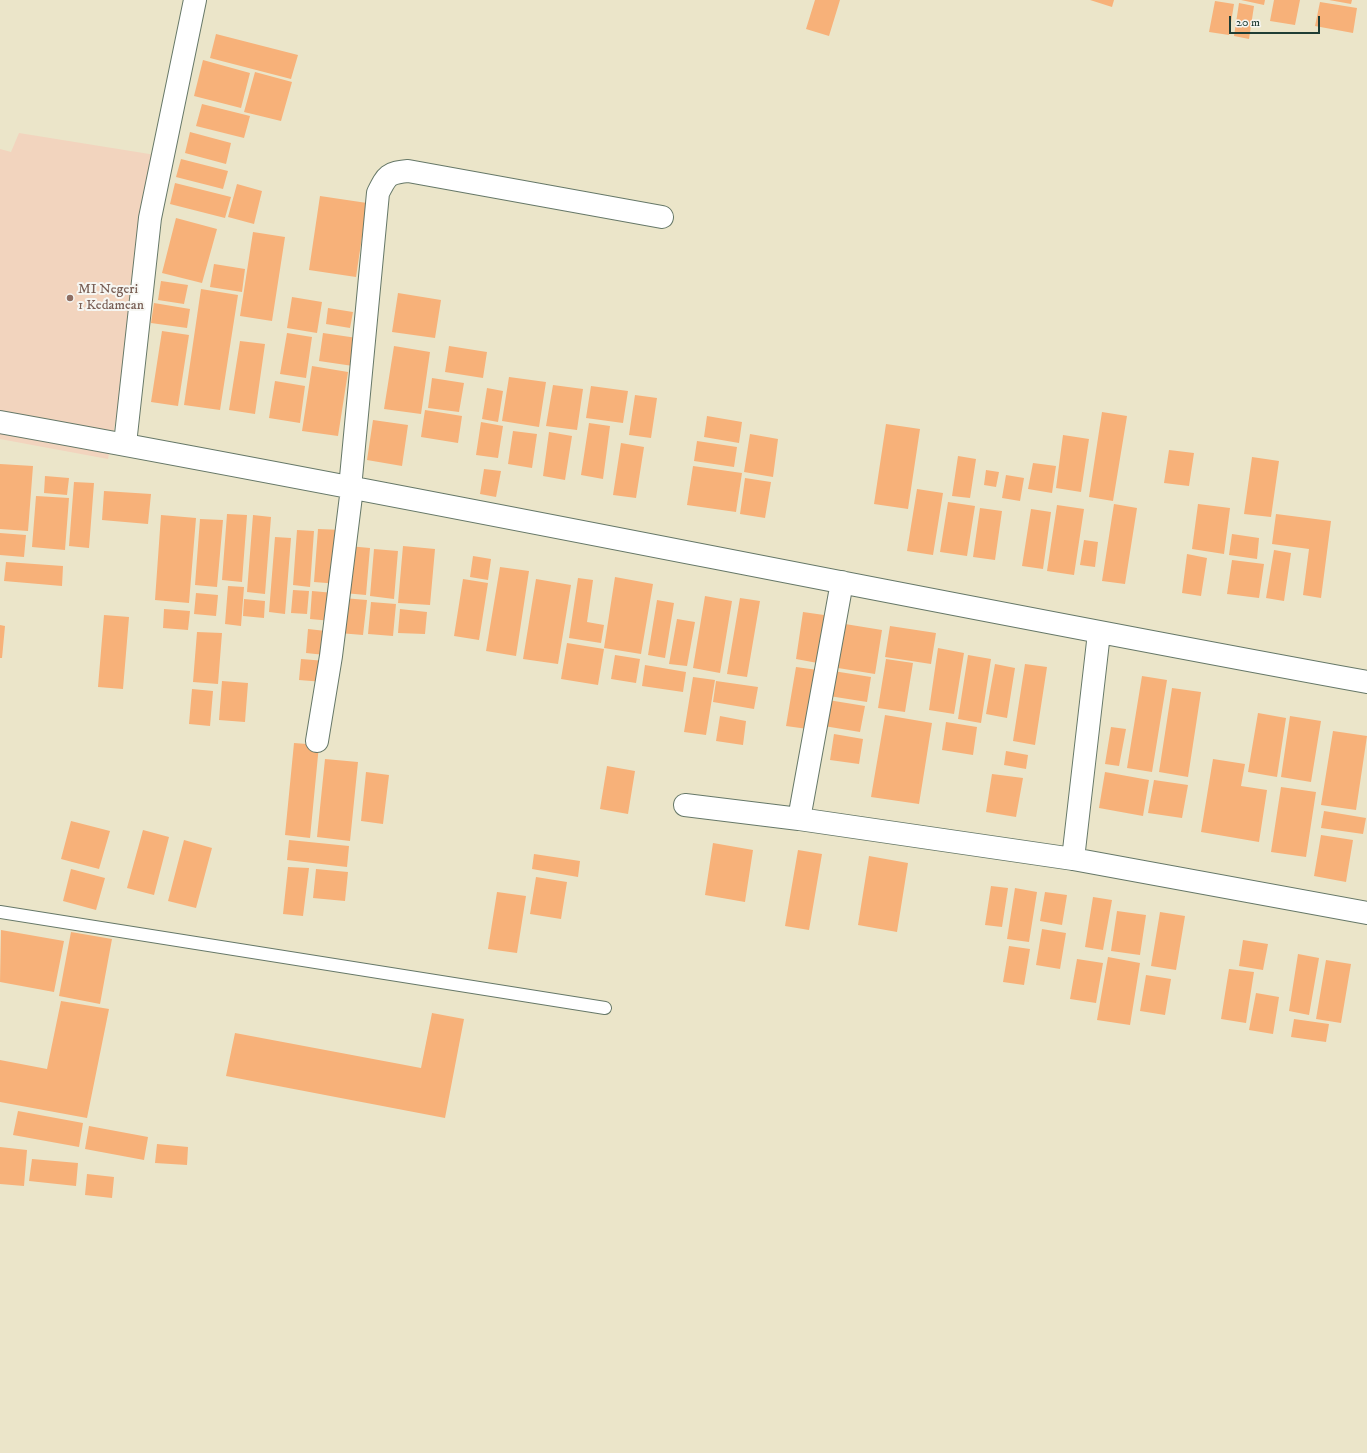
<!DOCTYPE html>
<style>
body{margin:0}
#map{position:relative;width:1367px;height:1453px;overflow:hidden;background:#ebe5c9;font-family:"IM FELL DW Pica",serif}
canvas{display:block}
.scale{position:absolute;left:1229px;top:16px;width:91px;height:18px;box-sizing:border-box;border:2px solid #1f3d34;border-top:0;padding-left:5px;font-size:12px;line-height:14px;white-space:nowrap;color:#1f3d34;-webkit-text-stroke:3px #f6f6f2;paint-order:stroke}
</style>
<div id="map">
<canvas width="1367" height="1453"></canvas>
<div class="scale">20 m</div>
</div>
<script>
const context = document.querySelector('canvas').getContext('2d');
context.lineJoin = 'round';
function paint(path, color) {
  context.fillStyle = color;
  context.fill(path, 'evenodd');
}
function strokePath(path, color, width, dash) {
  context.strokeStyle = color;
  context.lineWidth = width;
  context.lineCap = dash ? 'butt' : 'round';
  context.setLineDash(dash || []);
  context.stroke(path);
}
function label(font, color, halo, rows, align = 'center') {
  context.font = font + ' "IM FELL DW Pica",serif';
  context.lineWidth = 4;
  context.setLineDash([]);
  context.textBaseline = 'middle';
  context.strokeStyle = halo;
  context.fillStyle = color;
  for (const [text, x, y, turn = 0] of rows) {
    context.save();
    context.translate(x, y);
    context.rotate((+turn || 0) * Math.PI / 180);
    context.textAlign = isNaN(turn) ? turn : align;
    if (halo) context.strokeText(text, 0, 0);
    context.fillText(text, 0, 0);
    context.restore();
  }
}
paint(new Path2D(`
 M19,133l149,24 -60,302 -108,-20v-290l11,3z`), '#f2d4be');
paint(new Path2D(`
 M815,0h25l-11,36 -23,-7z
 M1090,0h24l-2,7z
 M1241,0h24l-1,5z
 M1274,0h26l-5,25 -25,-4z
 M1329,0h23l-1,4z
 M1215,1l19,3 -5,31 -20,-3z
 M1320,2l37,6 -4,25 -38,-7z
 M1239,3l15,3 -5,33 -15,-3z
 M216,34l82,21 -7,24 -81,-21z
 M203,60l47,13 -9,35 -47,-12z
 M255,72l37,10 -11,39 -37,-9z
 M202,104l48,12 -6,22 -48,-12z
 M190,132l41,11 -5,21 -41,-11z
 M181,159l47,12 -5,18 -47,-12z
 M175,183l56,14 -6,21 -55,-14z
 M237,184l25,7 -8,33 -26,-7z
 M320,196l47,7 -11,74 -47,-7z
 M176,218l41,11 -15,54 -40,-10z
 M253,232l32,5 -13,84 -32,-5z
 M214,264l31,5 -3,23 -32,-5z
 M161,281l27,4 -4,19 -26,-4z
 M201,289l37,6 -18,115 -36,-5z
 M398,293l43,7 -6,38 -43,-6z
 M292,297l30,5 -5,31 -30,-5z
 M154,303l36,6 -3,19 -36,-5z
 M328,308l25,4 -3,16 -24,-4z
 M162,331l27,4 -11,71 -27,-4z
 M287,333l25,4 -6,41 -26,-4z
 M323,333l34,5 -4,28 -34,-5z
 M240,341l25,3 -10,70 -26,-4z
 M394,346l36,6 -9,62 -37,-5z
 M449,346l38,6 -4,26 -38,-6z
 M312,366l36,6 -10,64 -36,-5z
 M509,377l37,5 -7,45 -37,-6z
 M432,378l32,5 -5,29 -31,-4z
 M275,381l30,5 -5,37 -31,-5z
 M553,385l30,4 -6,41 -31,-4z
 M591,386l37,5 -5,32 -37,-5z
 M487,388l16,3 -5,31 -16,-3z
 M635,395l22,3 -6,40 -22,-3z
 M425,410l37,6 -4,27 -37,-6z
 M1102,412l25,4 -14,85 -24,-4z
 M707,416l35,6 -3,21 -35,-6z
 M373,420l35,5 -6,41 -35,-6z
 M481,422l22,4 -5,32 -22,-3z
 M589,423l21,3 -7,53 -22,-4z
 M886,424l34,5 -12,80 -34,-5z
 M513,431l24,3 -5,34 -24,-4z
 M549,432l23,4 -7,44 -22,-4z
 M750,434l28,5 -5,38 -29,-5z
 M1063,435l26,4 -8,53 -25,-4z
 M697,441l40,6 -3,20 -40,-6z
 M621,443l23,4 -8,51 -23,-3z
 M1169,450l25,3 -5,33 -25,-3z
 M958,456l18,3 -6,39 -18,-2z
 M1252,457l27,4 -8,56 -27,-3z
 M1033,463l23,3 -4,27 -24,-4z
 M0,464l33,2 -5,65 -28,-2z
 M693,466l49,7 -6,39 -49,-7z
 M484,469l17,2 -5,26 -16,-3z
 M986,470l13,2 -3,15 -12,-2z
 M1006,475l18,3 -4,23 -18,-3z
 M45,476l24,2 -2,17 -23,-2z
 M745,478l26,4 -6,36 -25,-4z
 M74,482l20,1 -5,65 -20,-2z
 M917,489l26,4 -10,62 -26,-4z
 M104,491l47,3 -3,30 -46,-4z
 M36,496l33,2 -4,52 -33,-3z
 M948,502l27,4 -8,50 -27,-4z
 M1114,504l23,4 -12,76 -23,-3z
 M1198,504l32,4 -6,46 -32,-5z
 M1057,505l27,4 -10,66 -27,-4z
 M980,508l22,3 -7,49 -22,-3z
 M1031,509l20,3 -8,57 -21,-3z
 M227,514l20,1 -5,67 -20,-2z
 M1276,514l55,7 -10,77 -18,-3 6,-46 -37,-5z
 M161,515l35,3 -7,85 -34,-3z
 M253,515l18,2 -6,77 -18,-2z
 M200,519l23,1 -6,67 -22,-2z
 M318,529l25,1 -4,54 -25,-2z
 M297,530l17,1 -4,56 -17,-2z
 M0,533l26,2 -2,22 -24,-2z
 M1232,534l27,4 -2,21 -28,-4z
 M275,537l16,1 -6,76 -16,-2z
 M1084,540l14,2 -3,25 -15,-2z
 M348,546l22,2 -4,47 -22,-2z
 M403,546l32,3 -5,56 -32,-2z
 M374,549l24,2 -4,48 -24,-3z
 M1274,550l17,3 -7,48 -18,-3z
 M1187,554l20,4 -6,38 -19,-3z
 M473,556l18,3 -3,21 -18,-3z
 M1232,560l32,4 -5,34 -32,-4z
 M6,562l57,4 -1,20 -58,-5z
 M500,567l29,4 -13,85 -30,-5z
 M615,577l38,7 -12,70 -37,-6z
 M578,578l15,2 -6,42 17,3 -3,18 -32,-5z
 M463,579l25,4 -9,57 -25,-4z
 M536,579l35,6 -13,79 -35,-5z
 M228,586l16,1 -3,39 -16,-2z
 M293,590l16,1 -2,23 -16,-1z
 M312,591l22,2 -2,28 -22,-2z
 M196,593l22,2 -2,21 -22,-2z
 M705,596l27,5 -12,72 -27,-5z
 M343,598l24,2 -4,35 -24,-2z
 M740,598l20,3 -13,76 -20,-3z
 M244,599l21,2 -1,17 -21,-2z
 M657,600l17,3 -9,55 -17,-3z
 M371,602l25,2 -3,32 -25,-2z
 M164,609l26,2 -2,19 -25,-2z
 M400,609l27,3 -2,22 -27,-1z
 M803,612l28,4 -8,48 -27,-5z
 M104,615l25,2 -6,72 -25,-2z
 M677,619l18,3 -8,44 -18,-2z
 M845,624l37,6 -7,44 -37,-6z
 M0,625l5,1 -3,32h-2z
 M890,626l46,7 -5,31 -46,-7z
 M308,629l18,2 -1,24 -19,-2z
 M197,632l25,1 -4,51 -25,-2z
 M567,643l37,6 -6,36 -37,-6z
 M938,648l26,5 -10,61 -25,-4z
 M615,655l25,4 -4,24 -25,-4z
 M968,655l23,4 -10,64 -23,-4z
 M301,659l25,2 -2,21 -25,-2z
 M886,659l27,4 -8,49 -27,-4z
 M995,664l20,4 -8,50 -21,-4z
 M1025,664l22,3 -12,78 -22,-4z
 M645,665l41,7 -3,20 -41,-6z
 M796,667l29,4 -10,59 -29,-4z
 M827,670l44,7 -4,25 -44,-7z
 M1142,676l25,4 -15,92 -25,-4z
 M693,677l22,3 -9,55 -22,-3z
 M222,681l26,2 -3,39 -26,-2z
 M716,681l42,6 -4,22 -41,-7z
 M1172,688l29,4 -13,85 -29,-5z
 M192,689l21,2 -3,35 -21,-2z
 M822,699l43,7 -5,26 -42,-7z
 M1258,713l28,5 -9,59 -29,-5z
 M885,715l47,8 -13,81 -48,-7z
 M720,716l26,5 -3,24 -27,-4z
 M1290,716l31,5 -10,61 -30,-5z
 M946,722l31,5 -4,28 -31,-5z
 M1111,727l15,2 -7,37 -14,-2z
 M1333,731l34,5 -11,74 -35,-5z
 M834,734l29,5 -4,25 -29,-4z
 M294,743l25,2 -9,93 -25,-3z
 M1006,751l22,4 -2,14 -22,-4z
 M325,759l33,3 -8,79 -33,-4z
 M1213,759l32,5 -4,22 26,4 -8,52 -58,-10z
 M607,766l28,5 -7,43 -28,-5z
 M366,772l23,3 -6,49 -22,-3z
 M1105,772l44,8 -6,36 -44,-8z
 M992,774l31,4 -7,39 -30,-5z
 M1154,780l34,5 -6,33 -34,-5z
 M1281,787l35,5 -10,65 -35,-5z
 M1324,811l42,7 -3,16 -42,-6z
 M71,821l39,10 -11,38 -38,-10z
 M143,830l26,7 -15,58 -27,-7z
 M1321,835l32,5 -7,42 -32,-6z
 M184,840l28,8 -16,60 -28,-7z
 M289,840l60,6 -2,21 -60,-7z
 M713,843l40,7 -8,52 -40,-7z
 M798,850l24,4 -13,76 -24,-4z
 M534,854l46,7 -2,16 -46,-8z
 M869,856l39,7 -11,69 -39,-7z
 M288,867l21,1 -6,48 -20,-2z
 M71,869l34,9 -9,32 -33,-9z
 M316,869l32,3 -3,29 -32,-3z
 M536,877l31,5 -6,37 -31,-5z
 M991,886l17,2 -6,39 -17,-2z
 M1015,888l22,4 -8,50 -22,-3z
 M497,892l29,4 -9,57 -29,-4z
 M1045,892l22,3 -5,30 -22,-4z
 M1093,897l19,3 -9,50 -18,-3z
 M1117,911l29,4 -6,40 -29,-4z
 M1160,912l25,4 -9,54 -25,-4z
 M1042,929l24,4 -6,36 -24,-4z
 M1,930l63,11 -10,51 -54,-10z
 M71,932l41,7 -12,65 -41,-8z
 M1243,940l25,4 -5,26 -24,-4z
 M1009,946l21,3 -6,36 -21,-3z
 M1298,954l21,4 -10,57 -20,-4z
 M1108,957l32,6 -10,62 -33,-5z
 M1077,959l26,4 -7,40 -26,-4z
 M1326,960l25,4 -10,59 -25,-4z
 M1229,969l25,3 -8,51 -25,-4z
 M1146,975l25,4 -6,36 -25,-4z
 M1256,993l23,4 -6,37 -24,-4z
 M61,1001l48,8 -22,109 -87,-16v-42l47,9z
 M432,1013l32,6 -19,99 -219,-42 9,-43 186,35z
 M1294,1019l35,5 -3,18 -35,-5z
 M18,1111l65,12 -4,24 -66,-12z
 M89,1126l59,11 -4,23 -59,-11z
 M157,1144l31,3 -1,18 -32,-2z
 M0,1147l27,3 -3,36 -24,-2z
 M32,1159l46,4 -2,23 -47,-5z
 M87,1174l27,3 -2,21 -27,-3z`), '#f7b179');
const lane = new Path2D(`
 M0,912l605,96`);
const street = new Path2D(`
 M0,422c457,82 911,177 1367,260
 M125,444l25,-226 45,-218
 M350,488l28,-295c9,-18 10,-20 30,-22l254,46
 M317,741l14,-85 21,-168
 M685,805l114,14 274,40 294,54
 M799,819l43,-237
 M1073,859l26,-226`);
strokePath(lane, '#667868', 14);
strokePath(street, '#667868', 24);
strokePath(lane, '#fff', 12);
strokePath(street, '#fff', 22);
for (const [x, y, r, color] of [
 [70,298,4,"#8d6e63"]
]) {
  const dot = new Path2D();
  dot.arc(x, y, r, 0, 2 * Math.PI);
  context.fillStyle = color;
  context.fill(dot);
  strokePath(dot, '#f6f6f2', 1.5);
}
label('14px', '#785e54', '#f6f6f2', [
 ["MI Negeri",78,290],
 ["1 Kedamean",78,306]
], 'left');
</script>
